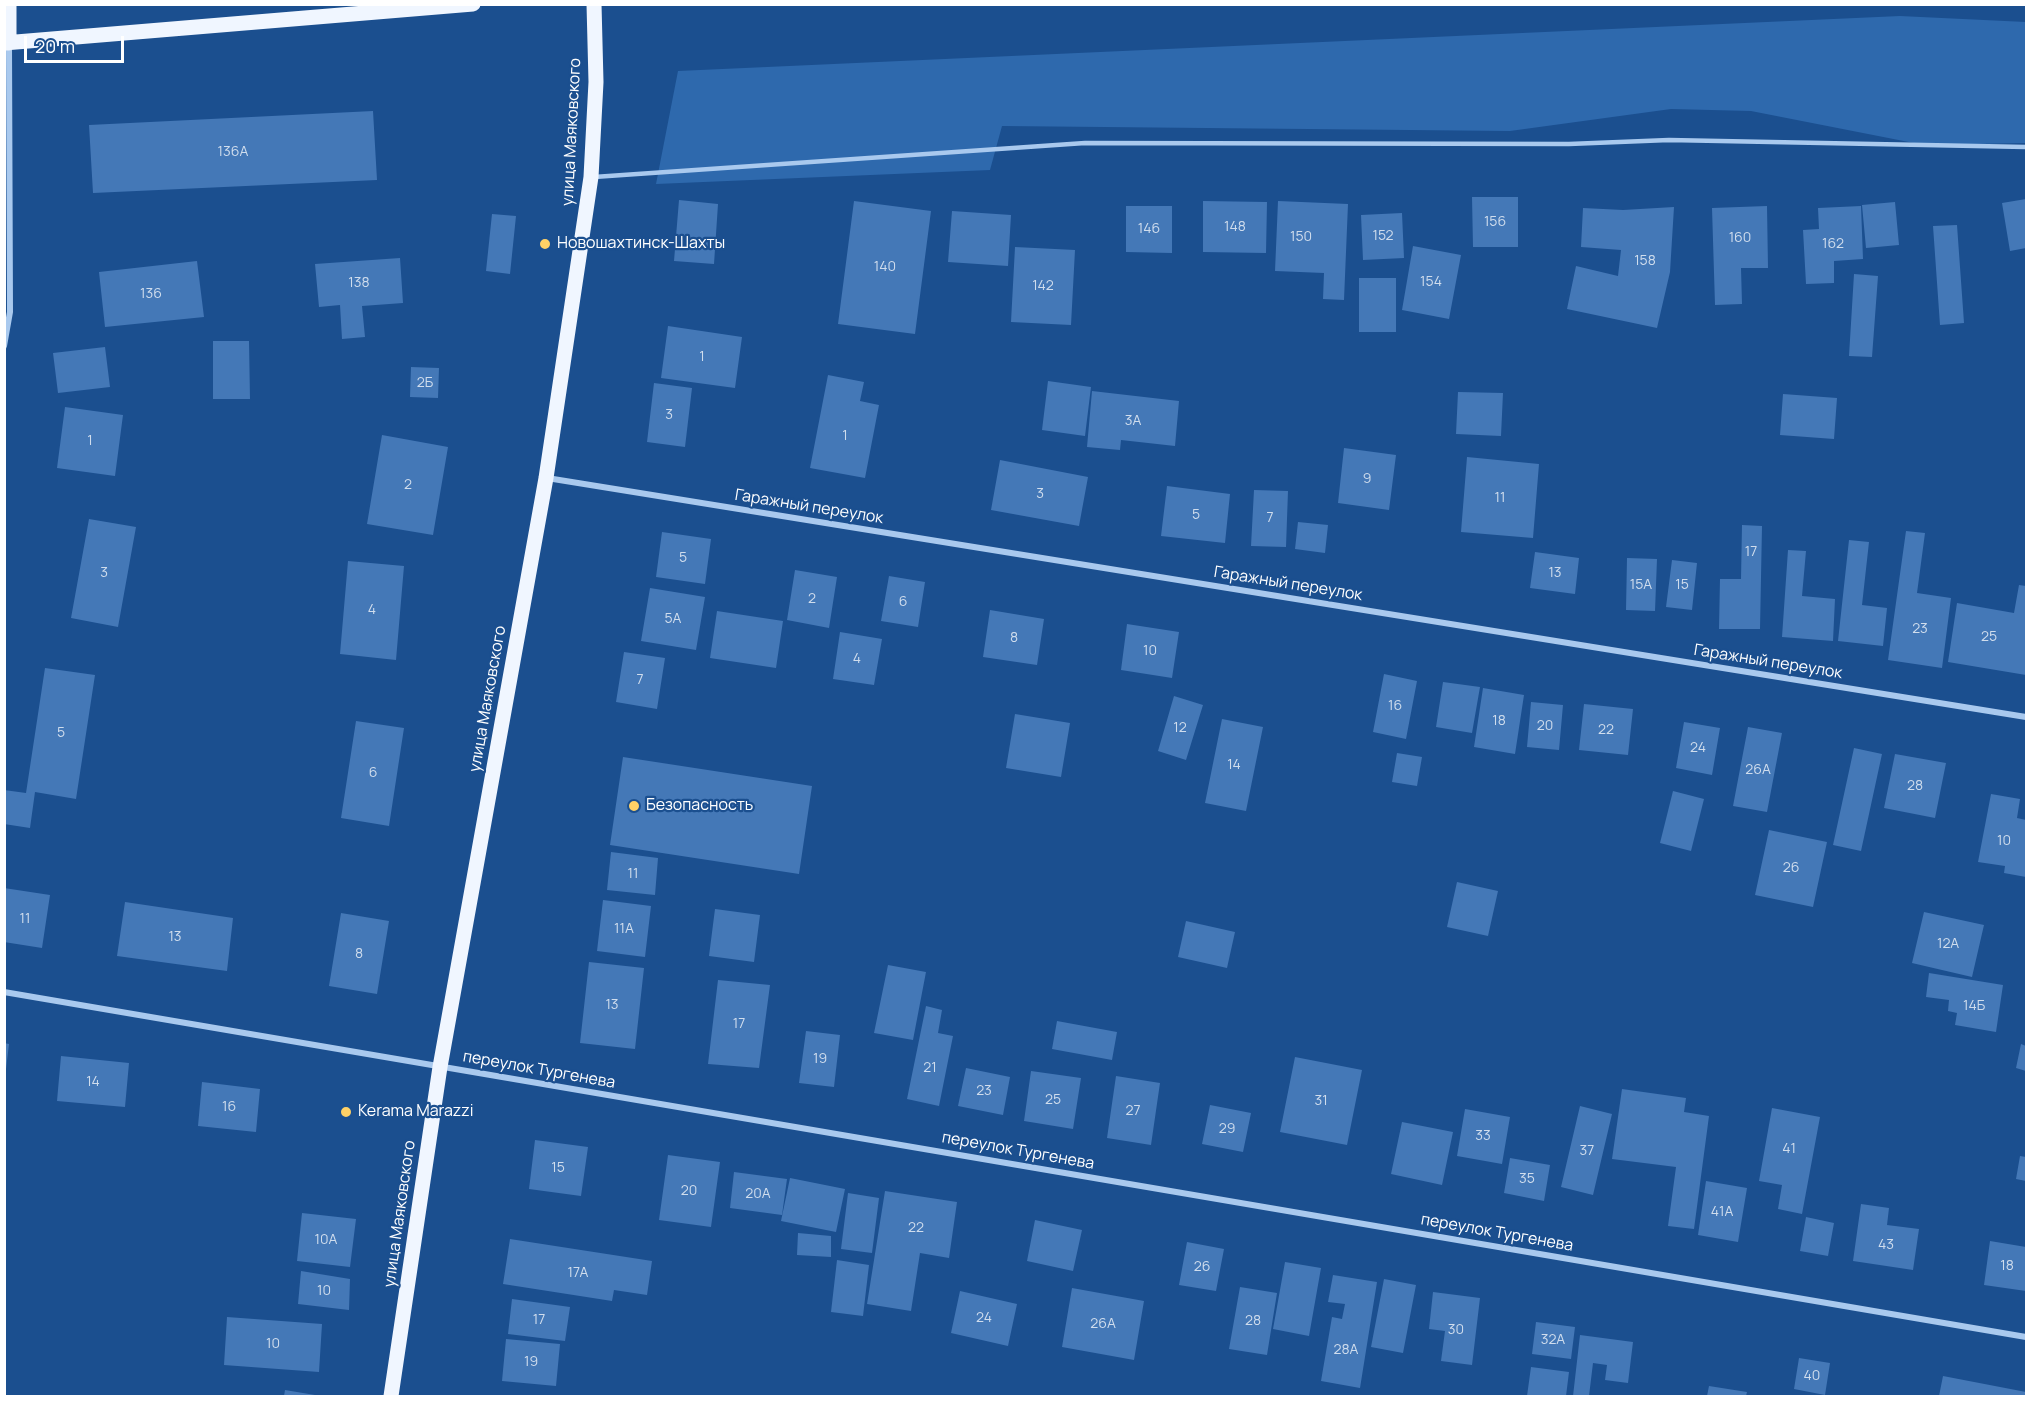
<!DOCTYPE html>
<meta charset="utf-8">
<style>
body{margin:0}
#map{position:relative;width:2031px;height:1401px;overflow:hidden;background:#1b4f8f;font-family:Manrope,sans-serif}
canvas{display:block}
.frame{position:absolute;inset:0;border:6px solid #fff;pointer-events:none}
.scale{position:absolute;left:24px;top:36px;width:100px;height:27px;box-sizing:border-box;border:3px solid #fff;border-top:0;padding-left:8px;font-size:18px;line-height:21px;white-space:nowrap;color:#fff;-webkit-text-stroke:4px #1b4f8f;paint-order:stroke}
</style>
<div id="map">
<canvas width="2031" height="1401"></canvas>
<div class="frame"></div>
<div class="scale">20 m</div>
</div>
<script>
const context = document.querySelector('canvas').getContext('2d');
context.lineJoin = 'round';
function paint(path, color) {
  context.fillStyle = color;
  context.fill(path, 'evenodd');
}
function strokePath(path, color, width, dash) {
  context.strokeStyle = color;
  context.lineWidth = width;
  context.lineCap = dash ? 'butt' : 'round';
  context.setLineDash(dash || []);
  context.stroke(path);
}
function label(font, color, halo, rows, align = 'center') {
  context.font = font + ' Manrope,sans-serif';
  context.lineWidth = 4.5;
  context.setLineDash([]);
  context.textBaseline = 'middle';
  context.strokeStyle = halo;
  context.fillStyle = color;
  for (const [text, x, y, turn = 0] of rows) {
    context.save();
    context.translate(x, y);
    context.rotate((+turn || 0) * Math.PI / 180);
    context.textAlign = isNaN(turn) ? turn : align;
    if (halo) context.strokeText(text, 0, 0);
    context.fillText(text, 0, 0);
    context.restore();
  }
}
paint(new Path2D(`
 M1900,16l126,6v121l-102,2 -173,-34 -80,-2 -161,22 -508,-5 -12,44 -334,14 22,-113z`), '#2e69ad');
paint(new Path2D(`
 M373,111l4,69 -284,13 -4,-68z
 M1472,197h46v50h-45z
 M2026,199v49l-16,3 -8,-48z
 M679,200l39,4 -4,60 -40,-3z
 M854,201l77,10 -16,123 -77,-10z
 M1203,201l64,1 -1,51 -63,-1z
 M1278,201l70,3 -4,96 -21,-1 1,-26 -49,-2z
 M1895,202l4,43 -33,3 -4,-43z
 M1126,206h46v47l-46,-1z
 M1767,206l1,62h-27l1,36 -27,1 -3,-97z
 M1861,206l2,53 -29,2v22l-28,1 -3,-54 16,-1 -1,-21z
 M1674,207l-4,65 -13,56 -90,-19 9,-43 42,10 3,-26 -40,-3 2,-39 40,2z
 M952,211l59,4 -3,51 -60,-4z
 M1402,213l2,45 -41,2 -2,-45z
 M492,214l24,2 -6,58 -24,-3z
 M1957,225l7,98 -24,2 -7,-99z
 M1413,246l48,9 -12,64 -47,-9z
 M1015,247l60,3 -4,75 -60,-3z
 M400,258l3,45 -41,3 3,31 -23,2 -2,-34 -21,2 -4,-43z
 M197,261l7,56 -99,10 -6,-55z
 M1854,274l24,2 -6,81 -23,-1z
 M1359,278h37v54h-37z
 M668,326l74,11 -7,51 -74,-10z
 M213,341h36l1,58h-37z
 M105,347l5,40 -52,6 -5,-40z
 M411,367l28,1 -1,30 -28,-1z
 M828,375l36,7 -4,19 19,4 -14,73 -55,-10z
 M1048,381l43,6 -6,49 -43,-6z
 M654,383l38,5 -7,59 -38,-5z
 M1092,391l87,10 -4,45 -54,-6 -1,10 -33,-3z
 M1458,392l45,1 -2,43 -45,-2z
 M1783,394l54,4 -3,41 -54,-4z
 M65,407l58,8 -8,61 -58,-8z
 M382,435l66,12 -15,88 -66,-11z
 M1344,448l52,7 -7,55 -51,-7z
 M1467,457l72,7 -6,74 -72,-6z
 M1000,460l88,17 -9,49 -88,-16z
 M1167,486l63,8 -5,49 -64,-7z
 M1254,490l34,1 -2,56 -35,-1z
 M89,519l47,8 -18,100 -47,-9z
 M1298,522l30,3 -3,28 -30,-4z
 M1742,525l20,1 -2,103h-41l1,-50h21z
 M1906,531l19,2 -8,60 34,5 -9,70 -54,-8z
 M662,532l49,7 -6,45 -49,-7z
 M1849,540l20,2 -7,63 25,3 -4,38 -45,-5z
 M1788,550l18,1 -4,45 33,3 -2,42 -51,-4z
 M1535,552l44,6 -4,36 -45,-6z
 M1627,558l30,1 -2,52 -29,-1z
 M1672,560l25,3 -5,47 -26,-3z
 M348,561l56,5 -8,94 -56,-6z
 M795,570l42,7 -8,51 -42,-8z
 M889,576l36,6 -7,45 -37,-6z
 M2019,585l7,1v89l-78,-13 9,-59 57,10z
 M650,588l55,9 -9,53 -55,-9z
 M990,610l54,9 -7,46 -54,-8z
 M717,611l66,10 -7,47 -66,-10z
 M1127,624l52,8 -7,46 -51,-8z
 M840,632l42,7 -8,46 -41,-6z
 M624,652l41,6 -8,51 -41,-7z
 M45,668l50,7 -19,124 -41,-7 -5,36 -26,-4v-34l22,3z
 M1384,674l33,7 -11,58 -33,-7z
 M1443,682l37,5 -8,46 -36,-6z
 M1483,688l41,7 -9,59 -41,-7z
 M1174,696l29,9 -17,55 -28,-9z
 M1531,702l32,3 -4,45 -32,-3z
 M1584,704l49,5 -5,46 -49,-5z
 M1015,714l55,9 -9,54 -55,-9z
 M1222,719l41,8 -17,84 -41,-8z
 M356,721l48,7 -15,98 -48,-8z
 M1684,722l36,6 -8,47 -36,-7z
 M1748,727l34,6 -15,79 -34,-6z
 M1854,748l28,6 -21,97 -28,-6z
 M1397,753l25,4 -5,29 -25,-4z
 M1895,754l51,9 -11,55 -51,-10z
 M623,757l189,29 -13,88 -189,-29z
 M1673,791l31,8 -13,52 -31,-8z
 M1991,794l29,5 -3,19 9,2v57l-22,-4 1,-7 -27,-4z
 M1769,830l58,12 -14,65 -58,-12z
 M611,852l47,6 -3,37 -48,-5z
 M1457,882l41,9 -10,45 -41,-9z
 M4,888l46,7 -8,53 -38,-6z
 M603,900l48,6 -6,51 -48,-6z
 M125,902l108,16 -6,53 -110,-15z
 M715,909l45,6 -6,47 -45,-6z
 M1924,912l60,13 -12,52 -60,-14z
 M341,913l48,8 -12,73 -48,-8z
 M1186,921l49,11 -8,36 -49,-11z
 M589,962l55,6 -9,81 -55,-6z
 M888,965l38,7 -13,68 -39,-7z
 M1929,973l74,12 -7,47 -41,-7 2,-12 -9,-2 1,-11 -23,-3z
 M718,980l52,5 -11,83 -51,-4z
 M926,1006l16,4 -4,23 15,3 -14,70 -32,-7z
 M1057,1021l60,11 -5,28 -60,-11z
 M806,1031l34,4 -6,52 -35,-4z
 M4,1043l5,1 -3,25h-2z
 M2021,1044l5,2v25l-10,-3z
 M61,1056l68,7 -4,44 -68,-6z
 M1295,1057l67,13 -15,75 -67,-13z
 M966,1068l44,9 -7,38 -45,-9z
 M1031,1071l50,7 -8,51 -49,-8z
 M1116,1076l44,7 -9,62 -44,-7z
 M202,1082l58,7 -4,43 -58,-6z
 M1622,1089l64,9 -2,14 25,4 -15,113 -26,-3 8,-59 -64,-8z
 M1210,1105l41,8 -8,39 -41,-8z
 M1580,1106l32,8 -19,81 -32,-8z
 M1772,1108l48,9 -18,97 -24,-5 4,-24 -23,-4z
 M1465,1109l45,8 -8,47 -45,-8z
 M1402,1122l51,10 -11,53 -51,-11z
 M535,1140l53,7 -7,49 -52,-7z
 M668,1155l52,7 -9,65 -52,-7z
 M2020,1156l6,1v24l-10,-2z
 M1510,1158l40,7 -6,36 -40,-8z
 M734,1172l53,7 -5,36 -52,-7z
 M790,1178l55,11 -9,43 -55,-11z
 M1706,1181l41,7 -9,54 -40,-7z
 M885,1191l72,11 -8,56 -29,-5 -9,58 -44,-7z
 M848,1193l31,5 -7,55 -31,-4z
 M1861,1204l28,4 -2,17 32,4 -6,41 -60,-9z
 M302,1213l54,6 -6,48 -53,-6z
 M1806,1217l28,6 -6,33 -28,-5z
 M1035,1220l47,10 -9,41 -46,-10z
 M798,1233l33,3v21l-34,-2z
 M510,1239l142,22 -5,34 -33,-5 -2,11 -109,-17z
 M1990,1241l36,6v44l-42,-6z
 M1187,1242l37,7 -8,42 -37,-6z
 M837,1260l32,5 -6,51 -32,-4z
 M1285,1262l36,6 -12,68 -36,-7z
 M301,1271l49,8 -1,31 -51,-6z
 M1333,1275l44,7 -17,106 -39,-7 11,-64 10,2 3,-15 -17,-2z
 M1384,1279l32,6 -13,68 -32,-6z
 M1240,1287l37,6 -10,62 -38,-6z
 M1072,1288l72,13 -10,59 -72,-13z
 M960,1291l57,13 -9,42 -57,-13z
 M1433,1292l47,6 -8,67 -31,-4 4,-30 -16,-2z
 M512,1299l58,8 -5,34 -57,-7z
 M227,1317l95,7 -3,48 -95,-7z
 M1536,1322l39,5 -4,32 -39,-5z
 M1580,1335l53,7 -5,41 -23,-3 2,-15 -14,-2 -4,33h-16z
 M506,1339l54,5 -4,42 -54,-5z
 M1799,1358l31,5 -5,32 -31,-6z
 M1531,1367l38,5 -3,24h-39z
 M1943,1376l83,16v4h-87z
 M1709,1386l38,6 -1,4h-39z
 M285,1390l30,5v1h-31z`), '#4478b7');
strokePath(new Path2D(`
 M594,177l491,-34 484,1 100,-4 357,7`), '#a9c9ee', 4.5);
strokePath(new Path2D(`
 M4,346l6,-34 -1,-268
 M547,478l1479,239
 M4,992l2022,345`), '#a9c9ee', 6);
strokePath(new Path2D(`
 M9,4v39
 M4,43l469,-39
 M391,1396l49,-329 106,-589 45,-301 5,-95 -2,-78`), '#f0f6ff', 15);
for (const [x, y, r, color] of [
 [545,244,6,"#ffd166"],
 [634,806,6,"#ffd166"],
 [346,1112,6,"#ffd166"]
]) {
  const dot = new Path2D();
  dot.arc(x, y, r, 0, 2 * Math.PI);
  context.fillStyle = color;
  context.fill(dot);
  strokePath(dot, '#1b4f8f', 2);
}
label('14px', '#d0dded', null, [
 ["136А",233,152],
 ["156",1495,222],
 ["148",1235,227],
 ["146",1149,229],
 ["152",1383,236],
 ["150",1301,237],
 ["160",1740,238],
 ["162",1833,244],
 ["158",1645,261],
 ["140",885,267],
 ["154",1431,282],
 ["138",359,283],
 ["142",1043,286],
 ["136",151,294],
 ["1",702,357],
 ["2Б",425,383],
 ["3",669,415],
 ["3А",1133,421],
 ["1",845,436],
 ["1",90,441],
 ["9",1367,479],
 ["2",408,485],
 ["3",1040,494],
 ["11",1500,498],
 ["5",1196,515],
 ["7",1270,518],
 ["17",1751,552],
 ["5",683,558],
 ["3",104,573],
 ["13",1555,573],
 ["15А",1641,585],
 ["15",1682,585],
 ["2",812,599],
 ["6",903,602],
 ["4",372,610],
 ["5А",673,619],
 ["23",1920,629],
 ["25",1989,637],
 ["8",1014,638],
 ["10",1150,651],
 ["4",857,659],
 ["7",640,680],
 ["16",1395,706],
 ["18",1499,721],
 ["20",1545,726],
 ["12",1180,728],
 ["22",1606,730],
 ["5",61,733],
 ["24",1698,748],
 ["14",1234,765],
 ["26А",1758,770],
 ["6",373,773],
 ["28",1915,786],
 ["10",2004,841],
 ["26",1791,868],
 ["11",633,874],
 ["11",25,919],
 ["11А",624,929],
 ["13",175,937],
 ["12А",1948,944],
 ["8",359,954],
 ["13",612,1005],
 ["14Б",1974,1006],
 ["17",739,1024],
 ["19",820,1059],
 ["21",930,1068],
 ["14",93,1082],
 ["23",984,1091],
 ["25",1053,1100],
 ["31",1321,1101],
 ["16",229,1107],
 ["27",1133,1111],
 ["29",1227,1129],
 ["33",1483,1136],
 ["41",1789,1149],
 ["37",1587,1151],
 ["15",558,1168],
 ["35",1527,1179],
 ["20",689,1191],
 ["20А",758,1194],
 ["41А",1722,1212],
 ["22",916,1228],
 ["10А",326,1240],
 ["43",1886,1245],
 ["18",2007,1266],
 ["26",1202,1267],
 ["17А",578,1273],
 ["10",324,1291],
 ["24",984,1318],
 ["17",539,1320],
 ["28",1253,1321],
 ["26А",1103,1324],
 ["30",1456,1330],
 ["32А",1553,1340],
 ["10",273,1344],
 ["28А",1346,1350],
 ["19",531,1362],
 ["40",1812,1376]
]);
label('16px', '#fff', '#1b4f8f', [
 ["улица Маяковского",572,132,-87],
 ["Гаражный переулок",809,507,9],
 ["Гаражный переулок",1288,584,9],
 ["Гаражный переулок",1768,662,9],
 ["улица Маяковского",488,699,-80],
 ["переулок Тургенева",539,1070,10],
 ["переулок Тургенева",1018,1151,10],
 ["улица Маяковского",400,1214,-82],
 ["переулок Тургенева",1497,1233,10]
]);
label('16px', '#fff', '#1b4f8f', [
 ["Новошахтинск-Шахты",557,244],
 ["Безопасность",646,806],
 ["Kerama Marazzi",358,1112]
], 'left');
</script>
